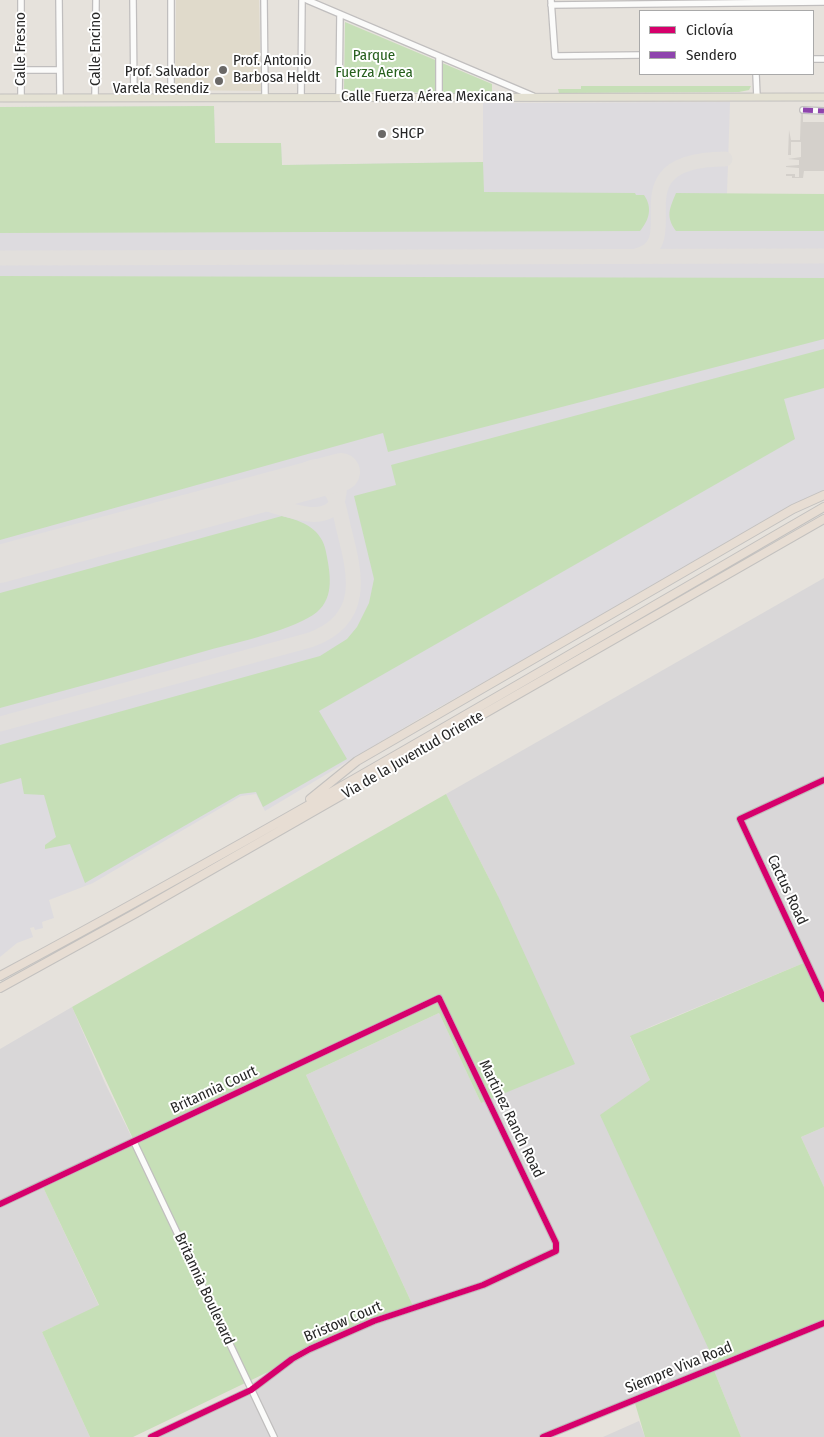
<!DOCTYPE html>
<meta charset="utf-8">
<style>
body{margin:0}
#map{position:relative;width:824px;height:1437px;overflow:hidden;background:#e6e2dc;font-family:"Fira Sans Condensed",sans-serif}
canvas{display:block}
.legend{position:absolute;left:639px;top:10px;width:175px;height:65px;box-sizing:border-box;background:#fff;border:1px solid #a9a9a9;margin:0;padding:6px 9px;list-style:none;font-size:15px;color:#272727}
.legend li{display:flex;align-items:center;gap:10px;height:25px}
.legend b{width:25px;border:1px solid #a9a9a9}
</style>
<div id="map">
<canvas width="824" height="1437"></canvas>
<ul class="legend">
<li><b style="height:6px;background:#d6006c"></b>Ciclovía</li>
<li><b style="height:6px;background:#8e44ad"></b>Sendero</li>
</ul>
</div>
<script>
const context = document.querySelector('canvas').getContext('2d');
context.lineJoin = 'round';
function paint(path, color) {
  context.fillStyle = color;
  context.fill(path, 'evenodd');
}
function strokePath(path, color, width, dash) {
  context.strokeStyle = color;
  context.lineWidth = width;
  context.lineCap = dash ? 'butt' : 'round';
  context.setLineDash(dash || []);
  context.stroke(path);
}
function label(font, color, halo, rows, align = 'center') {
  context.font = font + ' "Fira Sans Condensed",sans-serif';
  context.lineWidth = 4;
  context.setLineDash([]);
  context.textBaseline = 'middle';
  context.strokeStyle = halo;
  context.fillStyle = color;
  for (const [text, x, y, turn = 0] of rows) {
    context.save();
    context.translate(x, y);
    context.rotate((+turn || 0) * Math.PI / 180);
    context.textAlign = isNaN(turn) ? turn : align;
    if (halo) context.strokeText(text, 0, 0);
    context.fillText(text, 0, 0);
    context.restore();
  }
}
paint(new Path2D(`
 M824,578v419l-18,-35 -154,64 -22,11 20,43 63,288 111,-45v114h-83l-28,-69 -170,69h-392l100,-47 41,-31 82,-38 40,-13 -108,-233 133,-62 42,90 17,-207 -52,-102z
 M72,1007l33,76 29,59 -92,43 57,121 -57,26 48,105h-90v-388z
 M824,1127v60l-23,-50z
 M639,1421l6,16h-42z`), '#d9d7d8');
paint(new Path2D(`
 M176,0h83l2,91 -86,-1z`), '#e0dacb');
paint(new Path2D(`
 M730,102l-3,92h97v297l-397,223 -162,97 -9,-17 -15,2 -148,87 -44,17 5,18 -12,4 1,6 -8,2 -1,-3 -4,1 3,9 -16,6 -17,14v-850l214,-1 1,37h66l1,22 201,-3v-59z`), '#dddbdf');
paint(new Path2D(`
 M345,22l147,62v10l-148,-3z
 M581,86h170l-2,4 -10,2 -180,1 -1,-4h23z
 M214,106l1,37h66l1,22 201,-3 1,30 151,1 1,2h8c9,13 5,25 -4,36l-640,2v-126z
 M676,193l148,1v37h-148c-11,-15 -6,-23 0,-38z
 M0,276l824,2v61l-436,113 -5,-19 -383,107z
 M824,349v39l-40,11 11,40 -476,272 28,48 -84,48 -7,-15 -16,2 -155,89 -15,-39 -25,5v-4l11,-8 -12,-42 -20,-1 -3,-16 -21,6v-39l320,-89 27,-17 10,-12 12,-24 5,-24 -20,-83 42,-11 -5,-20z
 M282,516c21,5 40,13 44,36 4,20 9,45 -9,60 -21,17 -81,31 -108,38 -69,20 -139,39 -209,58v-115z
 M446,794l52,102 77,168 -94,39 -42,-90 -133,62 108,233 -40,13 -241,116h-43l-48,-105 57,-27 -57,-120 92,-44 -62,-134z
 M806,962l18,36v129l-23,10 23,50v136l-111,45 28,69h-96l-11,-37 79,-32 -2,-14 -111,-239 50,-35 -20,-44z`), '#c6dfb7');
paint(new Path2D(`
 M801,110h2v12h21v49h-20l-1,7h-11v-2h-6v-2h9v3h4v-9l-13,-1v-1l13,-1v-5l-11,-1 13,-2v-15h-10v13h-3l1,-25 2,10h9z`), '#d4d0cb');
strokePath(new Path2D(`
 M636,256c56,-13 -26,-96 89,-97
 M0,258l824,-2
 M235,500c5,0 11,-1 15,-1 24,4 85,36 89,-6 1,-8 -2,-16 -8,-21 -23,-16 -34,9 -53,17
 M0,724l310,-84c56,-20 46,-64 34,-110 -3,-12 -5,-30 -14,-40 -6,-7 -15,-8 -24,-9`), '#e2dfdc', 15);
strokePath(new Path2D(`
 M0,564l341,-92`), '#e2dfdc', 38);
const minor = new Path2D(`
 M59,0l1,97
 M133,0l1,97
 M171,0v97
 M264,0l1,96
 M307,0l226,96
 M551,0l4,56 85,-1
 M551,5l273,-3
 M439,57v40
 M813,59h11
 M21,70h38
 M756,74l1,23
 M301,96l1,-96
 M95,97l1,-97
 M339,97l1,-83
 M21,98v-98
 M803,110l21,1
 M824,780l-84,39 84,180
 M134,1142l140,295
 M0,1204l439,-206 117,245v8l-73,34 -109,36 -64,28 -18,10 -41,31 -100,47
 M543,1437l281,-114`);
const major = new Path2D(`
 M0,98l824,-1`);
const highway = new Path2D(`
 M310,799l47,-38 436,-252 31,-14
 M0,976c278,-149 551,-311 824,-469
 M0,988l136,-75 688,-394`);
strokePath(minor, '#c0bebe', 8);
strokePath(major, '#c3c1bf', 9);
strokePath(highway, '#c3c1bf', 10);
strokePath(minor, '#fbfbfa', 5.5);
strokePath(major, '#e4e1d3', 7);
strokePath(highway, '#e7ddd3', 8);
strokePath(new Path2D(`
 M803,110l21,1`), '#8e44ad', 5, [10, 5]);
strokePath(new Path2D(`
 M824,780l-84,39 84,180
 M0,1204l439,-206 117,245v8l-73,34 -109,36 -64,28 -18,10 -41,31 -100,47
 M543,1437l281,-114`), '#d6006c', 6);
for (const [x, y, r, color] of [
 [223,70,5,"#6a6866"],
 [219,81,5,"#6a6866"],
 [382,134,5,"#6a6866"]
]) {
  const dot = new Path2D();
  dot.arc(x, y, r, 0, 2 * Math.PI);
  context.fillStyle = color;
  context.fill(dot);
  strokePath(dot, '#fff', 2);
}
label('15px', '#272727', '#fff', [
 ["Calle Fresno",21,49,-90],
 ["Calle Encino",96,49,-90],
 ["Calle Fuerza Aérea Mexicana",427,97],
 ["Via de la Juventud Oriente",413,755,-30],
 ["Cactus Road",787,890,65],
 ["Britannia Court",214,1090,-25],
 ["Martinez Ranch Road",511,1119,64],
 ["Britannia Boulevard",204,1289,65],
 ["Bristow Court",343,1322,-23],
 ["Siempre Viva Road",679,1368,-22]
]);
label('15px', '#265f1d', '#fff', [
 ["Parque",374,56],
 ["Fuerza Aerea",374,73]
]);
label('15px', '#272727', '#fff', [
 ["Prof. Antonio",233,61],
 ["Barbosa Heldt",233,78],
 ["Prof. Salvador",209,72,"right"],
 ["Varela Resendiz",209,89,"right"],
 ["SHCP",392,134]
], 'left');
</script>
